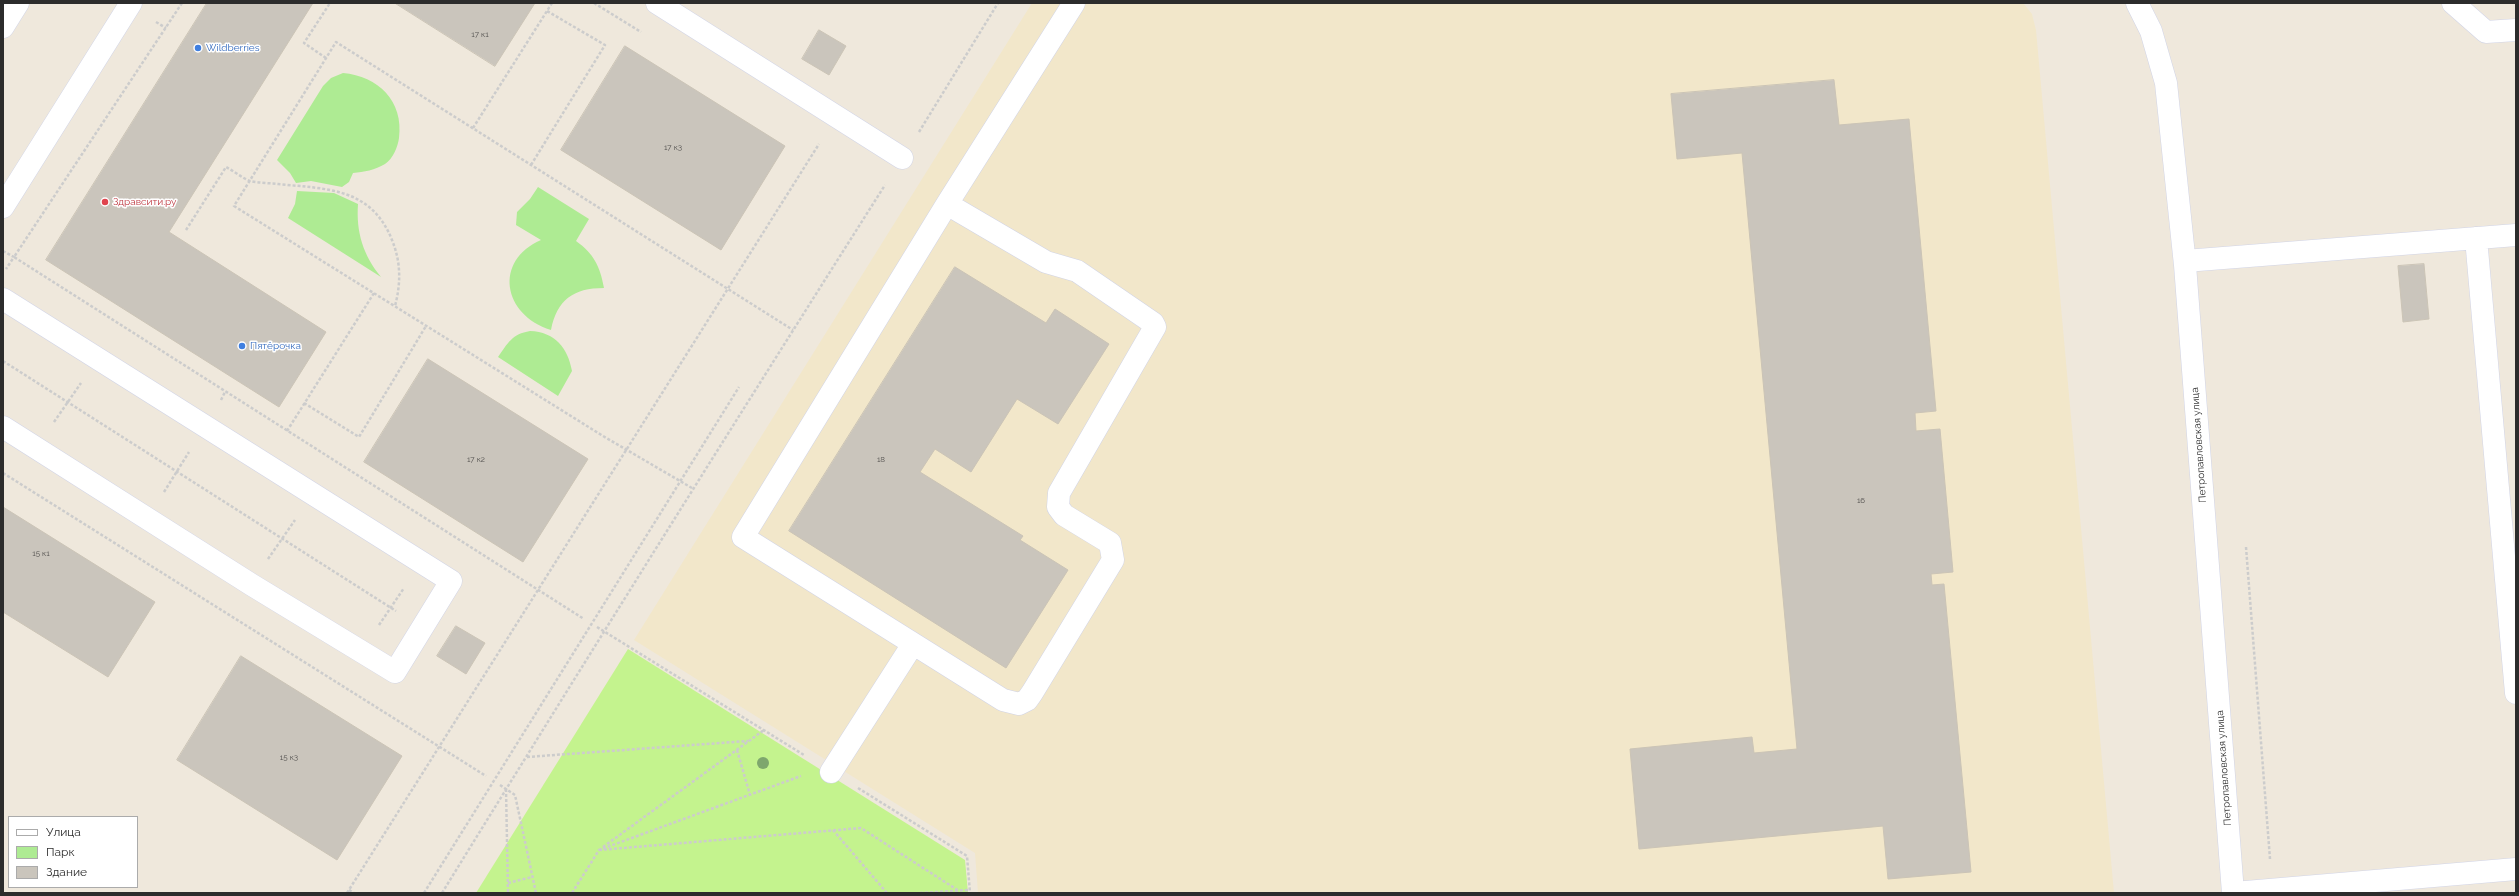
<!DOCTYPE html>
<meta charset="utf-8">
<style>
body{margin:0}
#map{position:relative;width:2519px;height:896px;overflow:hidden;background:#efe8dc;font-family:Raleway,sans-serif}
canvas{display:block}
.frame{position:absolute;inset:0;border:4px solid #2c2c2c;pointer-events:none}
.legend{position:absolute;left:8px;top:816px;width:130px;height:72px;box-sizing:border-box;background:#fff;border:1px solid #ababab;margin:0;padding:5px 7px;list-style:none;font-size:12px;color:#2c2c2c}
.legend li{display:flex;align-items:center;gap:8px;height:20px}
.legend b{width:20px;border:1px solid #ababab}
</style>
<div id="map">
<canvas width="2519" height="896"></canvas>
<div class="frame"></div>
<ul class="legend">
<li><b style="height:5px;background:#fff"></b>Улица</li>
<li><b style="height:11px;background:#aeeb93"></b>Парк</li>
<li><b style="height:11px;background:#cac5bc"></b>Здание</li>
</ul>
</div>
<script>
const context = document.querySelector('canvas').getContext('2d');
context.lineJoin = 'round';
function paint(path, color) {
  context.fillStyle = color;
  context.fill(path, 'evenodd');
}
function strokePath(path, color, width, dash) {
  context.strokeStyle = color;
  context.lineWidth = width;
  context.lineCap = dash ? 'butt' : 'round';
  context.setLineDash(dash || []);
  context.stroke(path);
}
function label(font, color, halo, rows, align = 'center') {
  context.font = font + ' Raleway,sans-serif';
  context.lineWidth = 3;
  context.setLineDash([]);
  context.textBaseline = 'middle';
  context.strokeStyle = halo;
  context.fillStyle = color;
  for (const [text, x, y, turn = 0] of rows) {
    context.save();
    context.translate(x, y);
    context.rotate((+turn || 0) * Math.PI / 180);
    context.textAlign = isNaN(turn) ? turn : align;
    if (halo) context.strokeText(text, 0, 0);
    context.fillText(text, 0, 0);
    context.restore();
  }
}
paint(new Path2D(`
 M1032,3h991l9,11 4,16 78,863h-1136l-3,-40 -341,-213z`), '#f2e7ca');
paint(new Path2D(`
 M343,73c35,3 61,28 56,65 -1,8 -6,21 -14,26 -10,6 -21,8 -32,9l-4,9 -7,5 -31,-6 -15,2 -6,-10 -13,-13 46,-74 8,-8z
 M538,187l51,32 -13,22c18,13 24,25 28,47 -31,0 -47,12 -53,42 -48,-15 -58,-69 -10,-90l-25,-15 1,-13 13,-13z
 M297,191l37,2 24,11c-2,28 5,51 23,73l-93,-59 7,-14z
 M530,331c25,1 38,17 42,40l-14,25 -60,-39c10,-14 14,-23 32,-26z`), '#aeeb93');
paint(new Path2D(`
 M628,649l337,211 3,33h-492z`), '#c4f38e');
const building = new Path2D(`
 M207,3h106l-144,229 157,100 -47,75 -233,-147z
 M395,3h140l-40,63z
 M819,30l27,16 -17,29 -27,-16z
 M625,46l160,100 -64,104 -160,-100z
 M1834,80l5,45 70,-6 27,292 -21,2 1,18 24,-2 13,143 -22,2 1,11 12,-1 27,288 -83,7 -5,-53 -244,23 -9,-100 122,-12 2,16 43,-4 -55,-596 -65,6 -6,-65z
 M2424,264l5,55 -26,3 -5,-56z
 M955,267l91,56 9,-14 54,35 -51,80 -41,-25 -46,73 -36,-23 -15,23 103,64 -3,4 48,30 -62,98 -217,-137z
 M428,359l160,100 -65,103 -159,-100z
 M3,507l152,95 -47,75 -105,-65z
 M456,626l29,17 -19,31 -29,-18z
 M241,656l161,100 -65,104 -160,-100z`);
paint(building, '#cac5bc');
strokePath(building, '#cbc4b6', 1);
const minor = new Path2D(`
 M657,3l245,155
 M2137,3l14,28 15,52 19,182 48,628
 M2453,3l33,29 30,-2
 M3,27l15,-24
 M947,204l99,58 31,9 76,52 2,4 -96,166 -1,14 6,8 46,28 3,17 -81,133 -5,7 -8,4 -16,-4 -260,-163 204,-333 127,-201
 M3,207l128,-204
 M2476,238l40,455
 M2185,261l331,-26
 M3,299l448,282 -56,91 -143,-87 -249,-158
 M831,772l82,-128
 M2234,893l282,-24`);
strokePath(minor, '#d1d4e6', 23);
strokePath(new Path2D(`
 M182,3l-168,254 570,362
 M594,3l47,29
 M156,22l10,6
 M326,58l-22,-15 26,-40
 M473,128l79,-125
 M919,132l79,-129
 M531,165l74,-120 -58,-34
 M186,230l40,-63c8,4 16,11 24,14 8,2 19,2 28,3 48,5 93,3 114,56 9,22 9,43 3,66
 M3,251l11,6 -8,12
 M3,361l393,250
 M221,400l4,-8
 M304,403l55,34 67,-111
 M54,422l27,-39
 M287,431l87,-138
 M3,473l483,303
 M692,488l-89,-52 -369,-230 102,-164 457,288
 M164,492l25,-40
 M2246,547l24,312
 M268,559l27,-39
 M379,625l25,-37
 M597,627l207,128
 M737,750l13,45
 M527,757l221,-16
 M500,785l15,10 21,98
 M858,788l109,68 3,37
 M506,789l2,104
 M833,830l54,63
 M603,847l161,-117
 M599,850l262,-22 98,63
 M508,883l24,-6
 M349,890l5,3
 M347,893l472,-749
 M424,893l315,-506
 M442,893c146,-237 294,-473 443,-708
 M572,893l27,-43 202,-74
 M920,893l49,-3`), '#ccc', 2.5, [3, 2]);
strokePath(minor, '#fff', 22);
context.fillStyle = '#7ea76d';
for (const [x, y] of [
 [763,763]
]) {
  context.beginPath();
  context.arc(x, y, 6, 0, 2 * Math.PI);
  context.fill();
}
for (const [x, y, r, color] of [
 [198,48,4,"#3f7fe0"],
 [105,202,4,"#e0444e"],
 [242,346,4,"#3f7fe0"]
]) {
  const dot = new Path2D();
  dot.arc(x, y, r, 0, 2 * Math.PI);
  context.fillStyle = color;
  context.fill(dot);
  strokePath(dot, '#fff', 1.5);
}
label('8px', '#545250', null, [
 ["17 к1",480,35],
 ["17 к3",673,148],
 ["17 к2",476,460],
 ["18",881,460],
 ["16",1861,501],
 ["15 к1",41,554],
 ["15 к3",289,758]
]);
label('10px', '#366cbe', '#fff', [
 ["Wildberries",206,48],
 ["Пятёрочка",250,346]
], 'left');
label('10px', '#be3a42', '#fff', [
 ["Здравсити.ру",113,202]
], 'left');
label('10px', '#2c2c2c', '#fff', [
 ["Петропавловская улица",2199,445,-94],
 ["Петропавловская улица",2224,768,-94]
]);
</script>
